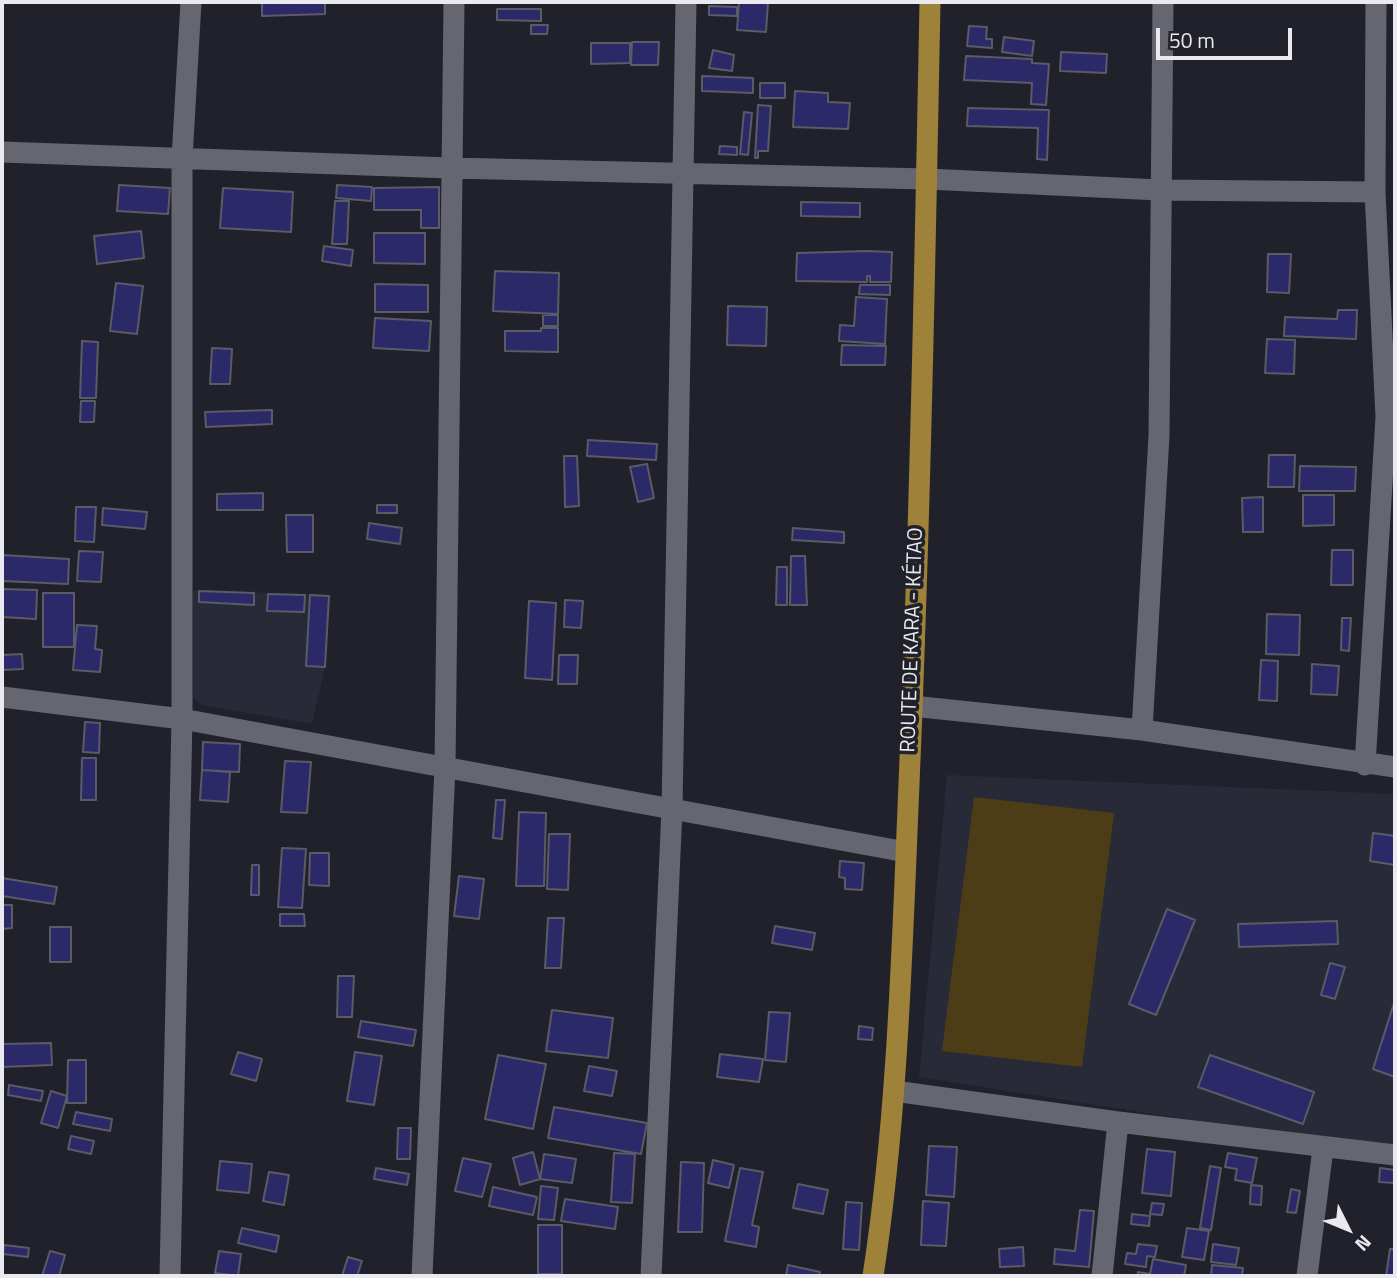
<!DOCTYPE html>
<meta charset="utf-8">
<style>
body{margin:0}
#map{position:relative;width:1397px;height:1278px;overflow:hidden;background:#20212a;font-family:"Titillium Web",sans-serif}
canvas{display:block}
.frame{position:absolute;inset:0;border:4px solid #e9e9ef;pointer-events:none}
.north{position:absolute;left:1313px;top:1194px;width:70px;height:70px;-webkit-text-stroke:5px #20212a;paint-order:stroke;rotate:133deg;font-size:19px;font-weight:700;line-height:28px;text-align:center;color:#e9e9ef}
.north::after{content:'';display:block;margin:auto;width:24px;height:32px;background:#e9e9ef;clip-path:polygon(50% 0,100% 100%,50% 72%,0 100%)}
.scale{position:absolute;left:1156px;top:28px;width:136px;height:32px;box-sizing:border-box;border:4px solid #e9e9ef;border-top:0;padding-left:9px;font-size:21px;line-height:24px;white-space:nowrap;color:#e9e9ef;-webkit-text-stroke:5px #20212a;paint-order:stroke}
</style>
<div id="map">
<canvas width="1397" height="1278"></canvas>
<div class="frame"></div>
<div class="north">N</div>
<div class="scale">50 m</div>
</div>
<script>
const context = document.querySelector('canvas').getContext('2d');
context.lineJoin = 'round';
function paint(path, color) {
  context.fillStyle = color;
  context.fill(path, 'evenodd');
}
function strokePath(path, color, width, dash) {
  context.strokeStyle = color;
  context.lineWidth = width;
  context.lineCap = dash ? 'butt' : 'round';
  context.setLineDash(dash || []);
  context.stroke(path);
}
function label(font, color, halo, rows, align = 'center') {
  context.font = font + ' "Titillium Web",sans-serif';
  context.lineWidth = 7;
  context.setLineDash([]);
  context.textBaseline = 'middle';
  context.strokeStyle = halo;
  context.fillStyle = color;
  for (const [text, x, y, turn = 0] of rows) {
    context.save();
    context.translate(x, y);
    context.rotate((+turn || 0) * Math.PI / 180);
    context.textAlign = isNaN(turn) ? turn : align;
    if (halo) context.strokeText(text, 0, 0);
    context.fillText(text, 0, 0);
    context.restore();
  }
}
paint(new Path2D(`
 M193,590l136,5 -4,72 -13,57 -111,-19 -8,-7z
 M947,775l448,19v351l-78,-5 -398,-63z`), '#292a38');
paint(new Path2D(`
 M974,797l140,16 -32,254 -140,-16z`), '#4d3d16');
const building = new Path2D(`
 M262,2h63v12l-63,2z
 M739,2h29l-2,30 -29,-2z
 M709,6l28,1v9l-28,-1z
 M497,9h44v12l-44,-1z
 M531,25h17l-1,9h-16z
 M969,26l18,1 -1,12h6v9l-25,-2z
 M1004,37l30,4 -2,15 -30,-4z
 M632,42h27l-1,23h-27z
 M591,43h39v20l-39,1z
 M713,50l21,5 -2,16 -23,-3z
 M1061,52l46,2 -1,19 -46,-2z
 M966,56l66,3v4l17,1 -3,41 -15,-1 1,-21 -68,-3z
 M702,76l51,2v15l-51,-2z
 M760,83h25v15h-25z
 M795,91l33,2v9l22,1 -2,26 -55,-2z
 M758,105l13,1 -3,45h-10v7h-3z
 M968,108l81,2 -2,50 -10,-1 1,-31 -71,-2z
 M744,112l8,1 -4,42 -8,-1z
 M720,146l17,1v8l-18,-1z
 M119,185l51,3 -2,26 -51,-3z
 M337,185l35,2 -1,14 -35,-3z
 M439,187v41h-18v-18h-47v-22z
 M223,188l70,4 -2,40 -71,-4z
 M335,201h14l-2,43h-15z
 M801,202l59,1v14l-59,-1z
 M141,231l3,27 -47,6 -3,-28z
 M374,233h51v31l-51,-1z
 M324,246l29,4 -2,16 -29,-5z
 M867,251l25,1 -1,30h-21v-6h-3v6l-71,-1 1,-28z
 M1268,254h23l-2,39 -22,-1z
 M495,271l64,2 -1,41 -65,-3z
 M116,283l27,3 -6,48 -27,-3z
 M375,284l53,1v27h-53z
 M860,285h30v10l-31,-1z
 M856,297l31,2 -2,45 -46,-3 1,-16 14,1z
 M728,306l39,1 -1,39 -39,-1z
 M1338,310h19l-1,29 -72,-3 1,-19 52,2z
 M543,315h15v11h-15z
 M375,318l56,3 -2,30 -56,-3z
 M541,328h17v24l-53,-1v-20h36z
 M1267,339l28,1 -1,34 -29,-1z
 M82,341l16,1 -2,56h-16z
 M842,345l44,1 -1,19h-44z
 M212,348l20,1 -2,35h-20z
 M81,401h14l-1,21h-14z
 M272,410v14l-66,3 -1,-15z
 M588,440l69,4 -1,16 -69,-4z
 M1269,455h26l-1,32h-26z
 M564,456h13l2,50 -14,1z
 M647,464l7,34 -16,4 -8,-35z
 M1300,466l56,1 -1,24h-56z
 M263,493v17h-46v-16z
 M1303,495h31v30l-31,1z
 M1263,497v35h-20l-1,-34z
 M377,505h20v8h-20z
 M76,507h20l-2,35 -19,-1z
 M103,508l44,4 -2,17 -43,-4z
 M286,515h27v37h-26z
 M369,523l33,5 -2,16 -33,-5z
 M793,528l51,4v11l-52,-3z
 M1332,550h21v35h-22z
 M79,551l24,1 -2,30 -24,-1z
 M2,555l67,4 -1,25 -66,-3z
 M791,556h14l2,49h-17z
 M777,567h10v38h-11z
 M2,589l35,1 -1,29 -34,-2z
 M199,591l55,2v12l-55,-3z
 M43,593h31v54h-31z
 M268,594l37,1 -1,17 -37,-1z
 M310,595l19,1 -4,71 -19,-1z
 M565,600l18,1 -2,27 -17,-1z
 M529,601l27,2 -4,77 -27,-2z
 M1267,614l33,1 -1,40 -33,-1z
 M1342,618h9l-2,33 -8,-1z
 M77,625l20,1 -2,23 7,1 -2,22 -27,-2z
 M22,654l1,15 -21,1v-15z
 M559,655h19l-1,29h-19z
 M1261,660l17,1 -1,40 -18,-1z
 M1312,664l27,2 -2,29 -26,-1z
 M85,722l15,1 -1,30 -16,-1z
 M203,742l37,2 -1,28 -37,-2z
 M82,758h14v42h-15z
 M285,761l26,1 -4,51 -26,-1z
 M202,770l28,2 -2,30 -28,-2z
 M496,800h9l-3,39 -9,-1z
 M519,812l27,1 -2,73h-28z
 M1373,833l22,3v29l-25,-4z
 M549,834h21l-2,56 -21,-1z
 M282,848l24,1 -4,59 -24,-1z
 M310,853h19v33l-20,-1z
 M840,861l24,2 -2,27 -17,-1v-11l-6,-1z
 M252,865h7v30h-8z
 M459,876l25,3 -5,40 -25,-3z
 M2,878l55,9 -3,17 -52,-8z
 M2,905h10v23l-10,1z
 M1167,909l28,11 -39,95 -27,-11z
 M280,914h24l1,12h-25z
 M548,918h16l-3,50h-16z
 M1337,921l1,23 -99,3 -1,-23z
 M775,926l40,7 -3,17 -40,-7z
 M50,927h21v35h-21z
 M1330,963l15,4 -10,32 -14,-4z
 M338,976h16l-2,41h-15z
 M1395,1000v77l-22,-8z
 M552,1010l61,8 -5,40 -62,-7z
 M769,1012l21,1 -4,49 -21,-2z
 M361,1021l55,9 -3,16 -55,-9z
 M859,1026l14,2 -1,12 -14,-1z
 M51,1043l1,22 -50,2v-23z
 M238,1052l24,7 -6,22 -25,-7z
 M355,1052l27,4 -8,49 -27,-4z
 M720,1054l43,5 -4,23 -42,-5z
 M498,1055l48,9 -13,65 -48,-10z
 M1210,1055l104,37 -11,32 -105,-37z
 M68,1060h18v43h-19z
 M589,1066l28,5 -5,25 -28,-5z
 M9,1085l34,6 -2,10 -33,-6z
 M51,1091l16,5 -9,32 -17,-5z
 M554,1107l93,16 -6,31 -93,-16z
 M76,1112l36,7 -2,12 -37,-7z
 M398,1128h13l-1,31h-13z
 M71,1136l23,5 -3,13 -23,-5z
 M929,1146l28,1 -3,50 -28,-2z
 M1147,1149l28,3 -4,44 -29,-3z
 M533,1152l7,27 -20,6 -7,-27z
 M614,1153l21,1 -3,49 -21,-1z
 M1228,1153l29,5 -5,25 -17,-3 2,-11 -12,-2z
 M544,1154l32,5 -4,24 -32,-4z
 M463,1158l28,6 -9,33 -27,-6z
 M713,1160l21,5 -5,23 -21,-5z
 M220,1161l32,3 -3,29 -32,-3z
 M681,1162l23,1 -2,69h-24z
 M1210,1166l11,2 -10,62 -11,-2z
 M376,1168l33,6 -2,11 -33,-6z
 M740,1168l23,4 -11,53 7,2 -3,20 -31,-6z
 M1380,1168l15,2v13l-16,-1z
 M269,1172l20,3 -5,30 -21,-4z
 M798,1184l30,6 -5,24 -30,-6z
 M1251,1185l11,1 -1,19 -11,-1z
 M541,1186l17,2 -4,32 -16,-1z
 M493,1187l44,10 -4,18 -44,-9z
 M1291,1189l9,2 -4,22 -9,-1z
 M565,1199l53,8 -3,22 -54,-8z
 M923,1201l26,2 -3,43 -25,-1z
 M846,1202l16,1 -3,47 -16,-1z
 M1152,1203l12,1 -2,11 -12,-1z
 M1080,1210l14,1 -5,56 -35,-3 1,-15 20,2z
 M1132,1214l18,2 -1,10 -18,-2z
 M538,1225h24v49h-24z
 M242,1228l37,8 -3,16 -38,-9z
 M1187,1228l22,3 -5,29 -22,-3z
 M1138,1244l19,2 -2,11 -8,-1 -1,11 -21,-3 2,-11 9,1z
 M1213,1244l26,4 -3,17 -25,-3z
 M4,1245l25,3 -1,9 -25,-3z
 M1023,1247l1,19 -24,1 -1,-18z
 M1390,1249h5v27h-9z
 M50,1251l15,4 -6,21h-17z
 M219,1251l22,3 -3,22 -23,-3z
 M348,1257l14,4 -5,15h-15z
 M1153,1259l33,6 -2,11h-47l1,-4 12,2z
 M788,1265l32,7 -1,4h-33z
 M1212,1265l31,3 -1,8h-31z`);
paint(building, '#2c2968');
strokePath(building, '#5a5b66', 2);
strokePath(new Path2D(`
 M2,152l448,16 477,11 233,11 215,2
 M2,697l180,22 724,133
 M912,706l230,24 253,37
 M1142,730l17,-294 4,-434
 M1365,765l21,-348 -11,-225 1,-190
 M894,1091l224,31 277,33
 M170,1276l12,-557v-560l9,-157
 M422,1276l23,-509 9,-765
 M651,1276l21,-467 14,-807
 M1102,1276l16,-154
 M1307,1276l16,-128`), '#656670', 21);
strokePath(new Path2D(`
 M873,1276c25,-163 29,-328 36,-492 11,-261 16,-522 21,-782`), '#9e8239', 21);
label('21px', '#e9e9ef', '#20212a', [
 ["ROUTE DE KARA - KÉTAO",913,640,-88]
]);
</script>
